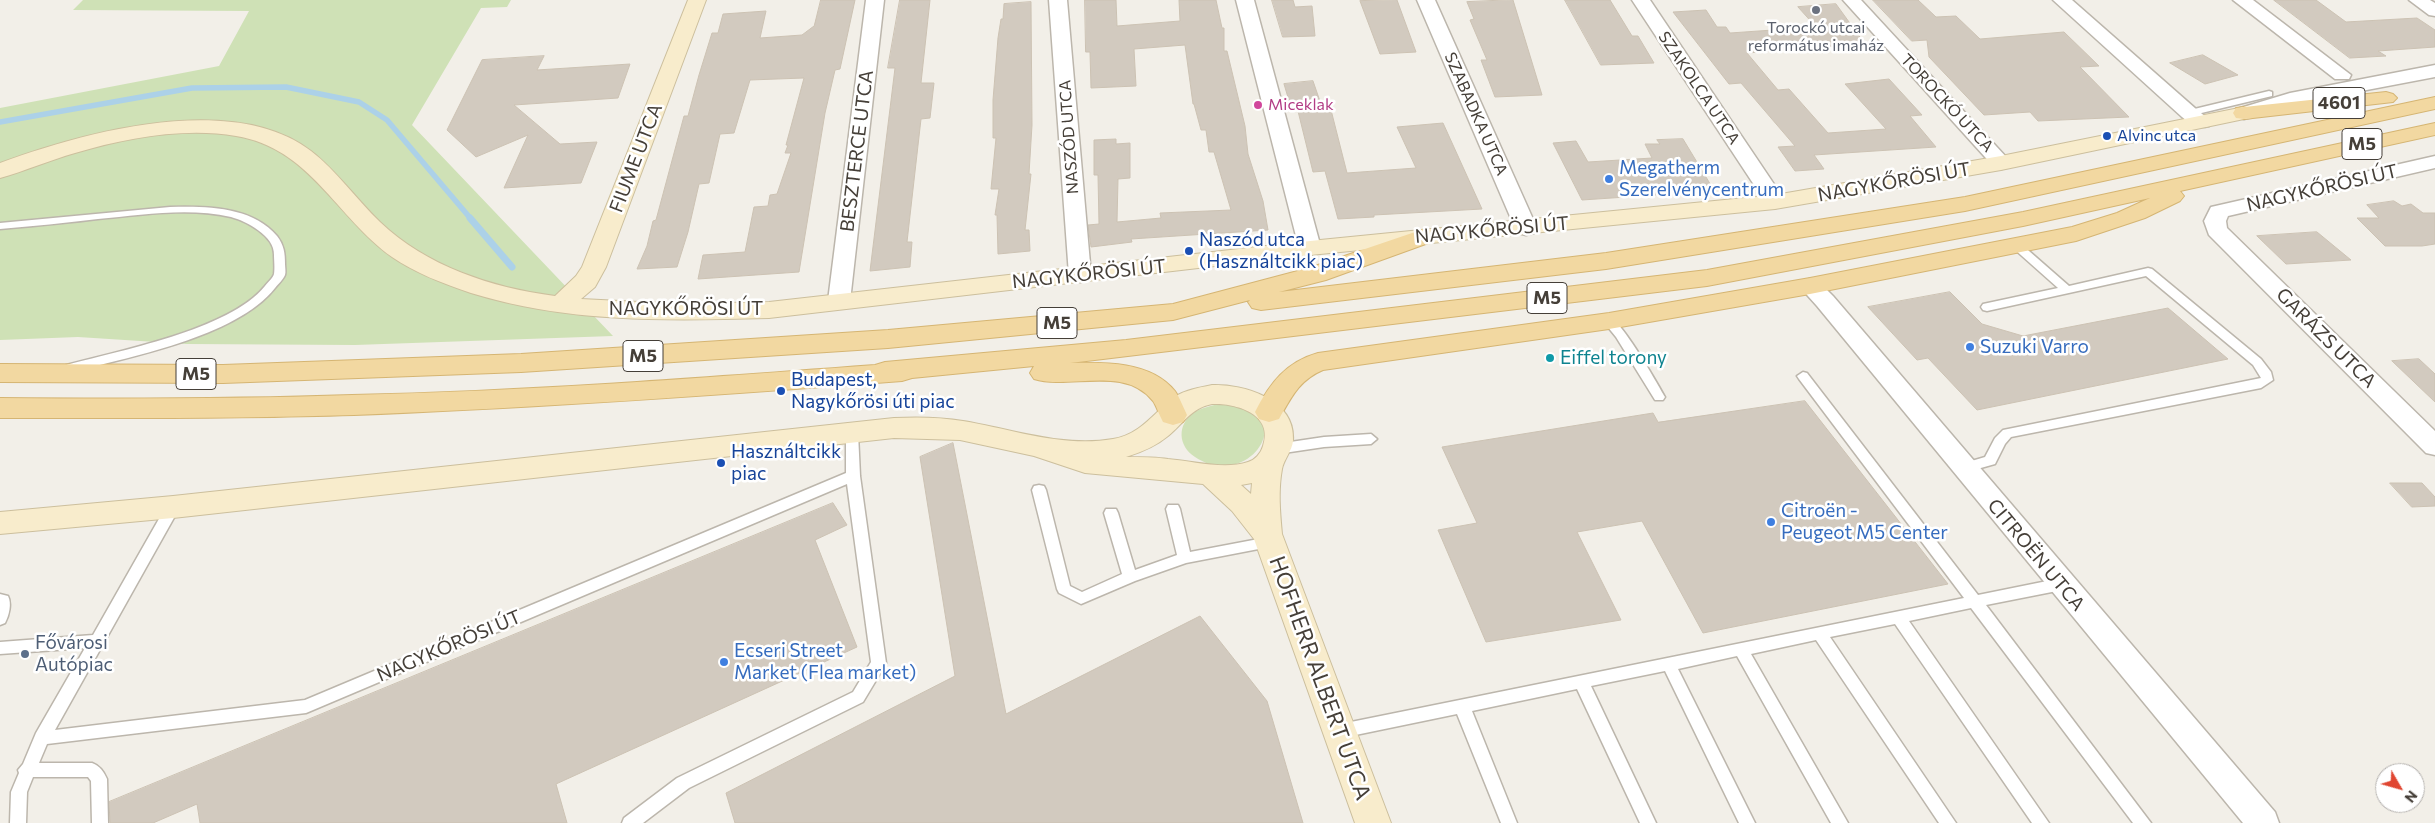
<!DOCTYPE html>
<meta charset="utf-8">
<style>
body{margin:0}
#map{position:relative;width:2435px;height:823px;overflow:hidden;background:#f2efe8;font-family:Commissioner,sans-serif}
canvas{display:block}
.north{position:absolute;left:2375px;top:763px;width:50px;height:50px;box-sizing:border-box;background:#fff;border:1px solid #b5b2af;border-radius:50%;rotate:128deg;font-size:14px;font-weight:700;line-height:20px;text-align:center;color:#453f38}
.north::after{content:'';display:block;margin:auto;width:18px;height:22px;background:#e04631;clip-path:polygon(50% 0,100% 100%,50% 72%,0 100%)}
</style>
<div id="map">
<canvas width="2435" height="823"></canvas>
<div class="north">N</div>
</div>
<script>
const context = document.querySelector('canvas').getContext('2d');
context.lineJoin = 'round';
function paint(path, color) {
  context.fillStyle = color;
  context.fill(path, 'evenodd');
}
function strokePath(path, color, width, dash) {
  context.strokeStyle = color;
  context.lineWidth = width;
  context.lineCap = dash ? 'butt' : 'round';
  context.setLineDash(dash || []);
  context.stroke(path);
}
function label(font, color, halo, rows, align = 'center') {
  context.font = font + ' Commissioner,sans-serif';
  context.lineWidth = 5;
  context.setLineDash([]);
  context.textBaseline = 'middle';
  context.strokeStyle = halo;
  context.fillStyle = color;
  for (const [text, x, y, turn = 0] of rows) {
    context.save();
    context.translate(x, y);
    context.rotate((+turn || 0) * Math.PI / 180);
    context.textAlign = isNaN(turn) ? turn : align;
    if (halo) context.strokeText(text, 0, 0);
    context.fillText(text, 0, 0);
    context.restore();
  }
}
paint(new Path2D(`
 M83,0h428l-4,7 -26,1 -69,117 201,211 -258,9 -168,-1 -109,-7 -78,3v-232l219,-42 30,-55 -176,-1z
 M1219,404c88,2 31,90 -24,53 -17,-11 -18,-32 -2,-44 8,-5 17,-7 26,-9z`), '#cfe1b6');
strokePath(new Path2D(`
 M0,122l192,-34 94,-1 73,15 28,18 84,99`), '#acd1e8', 5.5);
strokePath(new Path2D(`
 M470,218l42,49`), '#acd1e8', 7);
const building = new Path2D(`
 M821,0h34l-15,69 -5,1 -10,43 -26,159 -101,7 5,-24 42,-3 9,-45 14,-1 2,-11 7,-1 14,-41h-6l3,-8h-2l18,-67 -54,2 -16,53 -14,1 -11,49 -10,1 -11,48 -11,35 -40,2 10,-23 6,-25 3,-1 28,-104h4l11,-41 13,-42h6l5,-19 43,-3 -6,27 42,-3 12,-9z
 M900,0h30l-9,83h13l-4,35 -9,1 -14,123h5l-2,25 -40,4 25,-203h-7z
 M1085,0h31l1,26 63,-5 -1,-21h37l6,28h2v23h3l18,75 3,28 15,47 5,29 -137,9 1,3 -41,5 -3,-22 11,-1 -1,-49h-4v-35l22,-1v5l14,-1v35l-12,1 -1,43 44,-4 -1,-5 71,-3 -17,-58h-5l-3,-22h-5l-7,-26h-1l-8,-59 -51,4 2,37 -45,2 -1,-36h-4z
 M1272,0h21l2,7 17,-1 3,30 -32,1z
 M1397,0l19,52 -36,2 -20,-53z
 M1513,0l29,95 -47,2 -14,-37h6l-17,-40 4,-1 -7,-17z
 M1565,0h45l22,36h6l16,27 -53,2z
 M1873,0h45l18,17 20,-1 24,23 84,-7 35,34 -19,1 49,50 -91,4 -8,-9 -46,3 -55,-58 -2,-17 -15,1z
 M2274,0h42l30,22 71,-4 18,12v17l-57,4 8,5 -36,2z
 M1031,2l1,123 -3,49h2l-6,56h4l1,21 -32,3 -1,-39h-2l4,-26h-8l5,-51h-3v-38l5,-62 3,-19h2l1,-15z
 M1836,4l29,40 -118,9 31,37 11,-1 39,44 58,-4 -41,-45 44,-5 33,36 -12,1 26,31 -122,8 10,14 -29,2 -17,-24 17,-1 -54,-63 -12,1 -56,-72 33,-2 11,17h9l4,6 86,-6 -18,-20z
 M2203,55l35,20 -33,9 -35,-21z
 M544,56l-7,14 93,-6 -12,34 -104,7 46,39 37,-2 -16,41 -77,5 24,-53 -52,22 -29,-27 35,-70z
 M1313,81l9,26 8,-1 17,67 69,-5 -19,-41 46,-4 39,86 -108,6v2l-36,2 -13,-48 -12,1 -17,-69 -6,1 -6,-20z
 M1683,139l29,48 -58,3 2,5 -74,5 -29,-57 23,-2 12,21 64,-4 -7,-14h15l-3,-4z
 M2394,201l8,5 9,-2 12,9h12v31l-13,2h-37l-28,-28h22l-12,-13z
 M2317,232l34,28 -65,4 -29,-28z
 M1950,292l32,32 41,12 145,-28 60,51 -251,51 -49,-52 -11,2 -49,-53z
 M2419,359l16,15v28l-43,-41z
 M1805,401l143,183 -245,49 -61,-112 -65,11 44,88 -135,22 -48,-112 39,-7 -35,-76 211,-34 5,9z
 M953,443l53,271 194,-98 67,85 36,122h-568l-9,-30 229,-117 -35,-219z
 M2390,483h32l13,14v9l-23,1z
 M833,503l14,22 -32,15 42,107 -301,137 11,39h-367l-3,-19 -44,19h-43l-1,-21z`);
paint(building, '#d2cabf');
strokePath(building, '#ccc2b3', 1);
const lane = new Path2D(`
 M2269,91l3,1v4l-83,20 -5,-3 2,-2z
 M170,207c35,-1 82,-1 107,29 7,9 8,17 8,28 0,3 1,8 0,11 -2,5 -7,9 -10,13 -38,49 -149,70 -208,85l-4,-1 -2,-3 2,-3c54,-15 167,-36 202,-80 3,-4 8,-8 9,-12 1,-6 0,-14 0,-19 1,-19 -28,-34 -43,-38 -43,-10 -90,-2 -133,2 -32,4 -65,7 -98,10v-6z
 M2017,243l4,1 48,42 79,-18 4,1 109,90 10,13 2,8 -12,8 -250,49 -6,7 -10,20 -32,9 -5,-2 -2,-3 2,-3 27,-8 10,-19 8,-8 258,-52 -8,-13 -107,-89 -159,35 -4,-1 -2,-3 2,-3 75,-16 -45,-40 -1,-2 1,-2z
 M1609,317c13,4 48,66 56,80l-2,3h-8l-39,-63 -13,-16z
 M1803,372l4,1 171,222 84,-17 5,2 2,4 -2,4 -5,2 -76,15 165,218h-18l-162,-215 -62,13 140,202h-17l-137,-199 -65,13 126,186h-17l-123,-183 -65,14 97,169h-17l-94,-167 -59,13 77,154h-16l-74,-152 -74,15 65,137h-16l-63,-134 -105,22 45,112h-16l-44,-109 -116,24 -5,-2 -3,-5 3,-5 5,-2 623,-126 -165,-219 -2,-3z
 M852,428l6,5 2,43 26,187 -2,4 -21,35 -174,86 -46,35h-21l2,-5 53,-40 176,-86 18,-30 -24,-178 -541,229 -259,31 -8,19h53c8,3 12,9 15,16l1,44h-16l-1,-42 -3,-4h-55l-6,15 -1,31h-16l1,-31 8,-19 -1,-3 5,-6 13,-31 49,-85 -85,6v-12l93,-7 75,-132h10l2,4 -125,223 250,-30 541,-227v-40z
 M1371,434l6,5 -6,5 -47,3 -47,7 -5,-2 -1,-3 1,-3 5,-2 47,-7z
 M1039,485l5,1 2,4 24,96 12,6 40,-18 -18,-61 2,-4h10l2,4 17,57 42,-15 -11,-46 2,-4h10l2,4 10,43 79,-15 5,1 2,4 -2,4 -5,1 -83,16 -51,18 -54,23 -22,-11 -2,-4 -25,-99 2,-4z
 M0,594l8,2c4,7 1,20 -3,27l-5,2z`);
const street = new Path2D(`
 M866,0h18l-34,301 -3,5 -8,2 -8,-2 -3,-5z
 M1049,0h18l24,275 -3,5 -8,2 -8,-2 -3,-5z
 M1236,0h18l67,248 -3,5 -8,2 -8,-2 -3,-5z
 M1417,0h18l102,228 -3,5 -8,2 -8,-2 -3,-5z
 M1632,0h18l136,202 -4,4 -7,2 -7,-2z
 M1843,0h18l147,159 3,4 -3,4 -7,2 -7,-2z
 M2053,0h19l124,109 16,13 -3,4c-12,3 -18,-2 -27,-9z
 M2233,0h20l98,75 -2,4h-14z
 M2409,0h21l5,3v13l-6,-1z
 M2435,65v12l-142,27 -49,15 -7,-2 -3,-4 3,-4 53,-16z
 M2435,156v12l-207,48 -2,5 1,7 208,203v24l-9,-2 -217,-218 -5,-14 7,-14z
 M1810,279l8,2 15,15 442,516 4,11h-36l-426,-517 -18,-20 3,-5z`);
const secondary = new Path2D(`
 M688,0h18l-100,267 -11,20 -14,12 99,5 89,-2 541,-61 465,-46 226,-39 243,-49 8,1 3,5 -3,5 -8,1 -243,51 -226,39 -465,46 -541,63c-101,3 -201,5 -298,-25 -27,-9 -56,-20 -79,-36 -56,-40 -82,-109 -156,-121 -51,-9 -111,2 -161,17 -25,7 -50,18 -75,25v-15c84,-31 233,-72 311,-12 26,20 45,48 69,71 46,44 112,66 175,74l21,-20 6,-9z
 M1212,385c32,-1 84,14 81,56 -1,10 -9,18 -11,28 -4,21 -2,44 0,65l109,289h-36l-101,-284 -22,-28 -29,-27 -118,-11 -51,-17 -74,-16 -66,-2 -721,80 -173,16v-22l173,-16 721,-78c23,-1 46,-1 69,3 49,8 100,27 150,18 25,-4 39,-23 56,-38 11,-10 28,-13 43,-16zM1212,404c24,-1 62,10 51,42 -2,7 -8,14 -15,16 -24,8 -55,-1 -80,-3 -13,-2 -28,-2 -42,-2 16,-5 30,-11 42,-21 15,-12 23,-28 44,-32zM1252,483l-1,11 -10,-9z`);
const primary = new Path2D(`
 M2386,92l7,2 4,4 -4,4 -149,17 -8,-1 -3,-5 3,-5 8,-1z
 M2435,97v12l-470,102 -359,58 -345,41 -9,-2 -4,-6 2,-2 -77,20 -285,28 -367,24 -298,11 -223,-1v-18l223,1 298,-11 367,-24 285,-26 136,-36 109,-37 8,-2 8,2 4,5 -4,5 -108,39 -47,12 327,-39 359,-56z
 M2435,123v12l-255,56 4,5 -4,5 -35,17 -69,23 -266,53 -201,35 -286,41c-24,10 -32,28 -44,49l-10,3 -10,-3 -4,-7c15,-29 31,-50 63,-59l291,-40 201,-35 262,-51 45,-14 33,-15 -127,28 -316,60 -637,77c34,-1 81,-2 105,28 5,7 8,16 12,24l-4,7 -10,3 -10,-3c-4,-7 -6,-15 -10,-21 -29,-36 -82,-11 -119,-22l-4,-6 4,-7 -122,12 -10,3c-182,14 -365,27 -548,34 -118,4 -236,3 -354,3v-20c117,1 235,1 352,-3 175,-4 349,-17 523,-30l10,-3 241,-22 581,-70 316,-58z`);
strokePath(lane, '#bcb6ac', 3);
strokePath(street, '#bcb6ac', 3);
strokePath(secondary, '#ccbf9d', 2);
strokePath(primary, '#d5b573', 2);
paint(lane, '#fff');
paint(street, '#fff');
paint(secondary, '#f8eccc');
paint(primary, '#f2d8a1');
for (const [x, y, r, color] of [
 [1816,10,5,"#6b7280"],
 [1258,105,5,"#d1479c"],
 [2107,136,5,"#1a4fb4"],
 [1609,179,5,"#3f7fe0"],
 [1189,251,5,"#1a4fb4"],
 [1970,347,5,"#3f7fe0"],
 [1550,358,5,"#0f9aa8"],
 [781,391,5,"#1a4fb4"],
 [721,463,5,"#1a4fb4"],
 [1771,522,5,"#3f7fe0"],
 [25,654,5,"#5c6f8a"],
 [724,662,5,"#3f7fe0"]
]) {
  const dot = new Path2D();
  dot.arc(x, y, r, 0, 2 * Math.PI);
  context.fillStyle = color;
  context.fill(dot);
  strokePath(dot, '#fff', 2);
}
label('16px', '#5b616d', '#fff', [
 ["Torockó utcai",1816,28],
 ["református imaház",1816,46]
]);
label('16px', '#453f38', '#fff', [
 ["SZAKOLCA UTCA",1699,88,56],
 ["TOROCKÓ UTCA",1947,103,47],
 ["SZABADKA UTCA",1476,114,66],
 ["NASZÓD UTCA",1069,137,-94]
]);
label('16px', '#b23c85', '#fff', [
 ["Miceklak",1268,105]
], 'left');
label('16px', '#164399', '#fff', [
 ["Alvinc utca",2117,136]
], 'left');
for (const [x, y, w] of [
 [2339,103,52],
 [2362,144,40],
 [1547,298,40],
 [1057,323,40],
 [643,356,40],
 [196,374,40]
]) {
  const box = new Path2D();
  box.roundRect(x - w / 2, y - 15.5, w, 31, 4);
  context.fillStyle = '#fff';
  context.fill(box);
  strokePath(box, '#453f38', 1);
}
label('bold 18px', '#453f38', null, [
 ["4601",2339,103],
 ["M5",2362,144],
 ["M5",1547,298],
 ["M5",1057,323],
 ["M5",643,356],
 ["M5",196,374]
]);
label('19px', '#453f38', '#fff', [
 ["BESZTERCE UTCA",857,151,-83],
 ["FIUME UTCA",636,158,-69],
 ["NAGYKŐRÖSI ÚT",1894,182,-10],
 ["NAGYKŐRÖSI ÚT",2322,188,-13],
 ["NAGYKŐRÖSI ÚT",1492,230,-5],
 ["NAGYKŐRÖSI ÚT",1089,274,-6],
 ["NAGYKŐRÖSI ÚT",686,309],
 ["GARÁZS UTCA",2326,338,45],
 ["CITROËN UTCA",2036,555,50],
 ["NAGYKŐRÖSI ÚT",449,646,-23]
]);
label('19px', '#366cbe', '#fff', [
 ["Megatherm",1619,168],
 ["Szerelvénycentrum",1619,190],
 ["Suzuki Varro",1980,347],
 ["Citroën -",1781,511],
 ["Peugeot M5 Center",1781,533],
 ["Ecseri Street",734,651],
 ["Market (Flea market)",734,673]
], 'left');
label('19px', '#164399', '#fff', [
 ["Naszód utca",1199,240],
 ["(Használtcikk piac)",1199,262],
 ["Budapest,",791,380],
 ["Nagykőrösi úti piac",791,402],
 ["Használtcikk",731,452],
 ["piac",731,474]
], 'left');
label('19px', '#0d838f', '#fff', [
 ["Eiffel torony",1560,358]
], 'left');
label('19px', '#4e5e75', '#fff', [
 ["Fővárosi",35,643],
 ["Autópiac",35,665]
], 'left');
label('22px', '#453f38', '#fff', [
 ["HOFHERR ALBERT UTCA",1320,678,70]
]);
</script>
